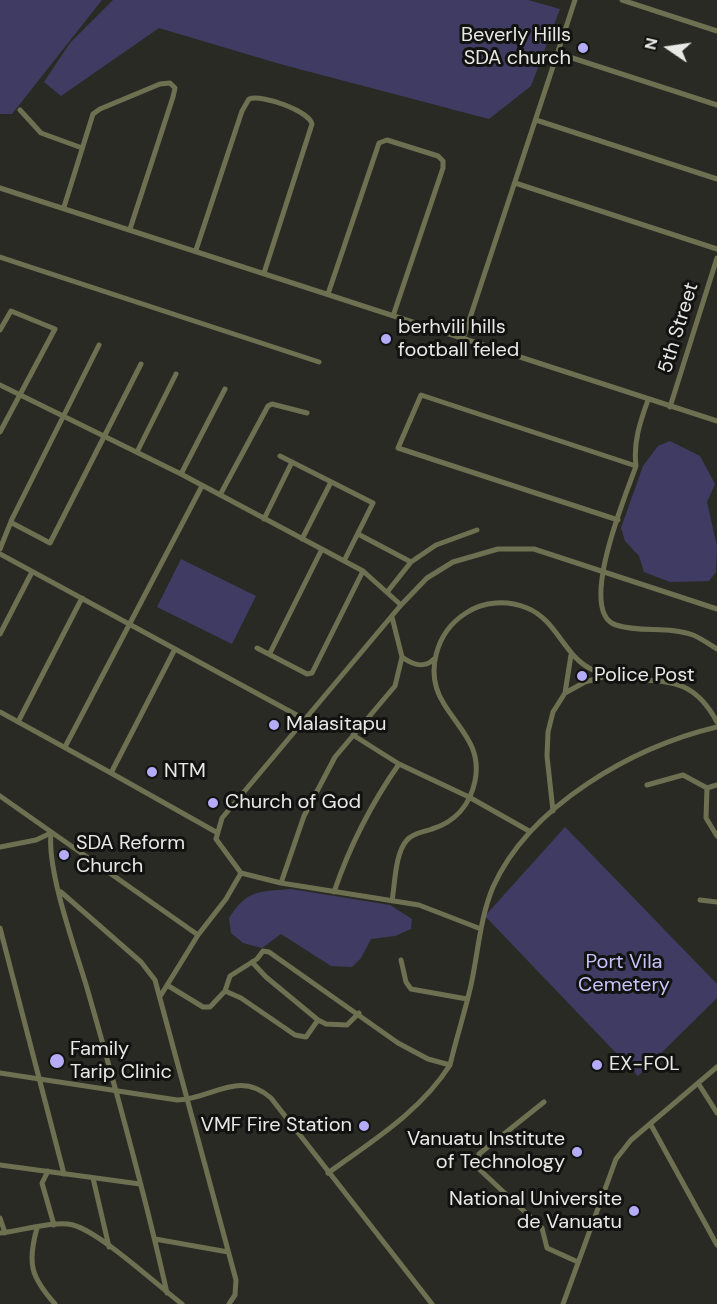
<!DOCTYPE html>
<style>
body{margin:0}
#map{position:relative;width:717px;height:1304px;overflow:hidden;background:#2a2a24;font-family:"DM Sans",sans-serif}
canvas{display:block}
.north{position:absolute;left:639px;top:18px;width:60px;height:60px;-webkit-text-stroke:4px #121310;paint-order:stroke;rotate:283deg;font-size:16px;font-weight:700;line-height:24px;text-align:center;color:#e8e9e5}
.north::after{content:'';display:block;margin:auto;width:21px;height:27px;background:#e8e9e5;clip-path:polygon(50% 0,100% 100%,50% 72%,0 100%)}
</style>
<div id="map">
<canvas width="717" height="1304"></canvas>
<div class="north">N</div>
</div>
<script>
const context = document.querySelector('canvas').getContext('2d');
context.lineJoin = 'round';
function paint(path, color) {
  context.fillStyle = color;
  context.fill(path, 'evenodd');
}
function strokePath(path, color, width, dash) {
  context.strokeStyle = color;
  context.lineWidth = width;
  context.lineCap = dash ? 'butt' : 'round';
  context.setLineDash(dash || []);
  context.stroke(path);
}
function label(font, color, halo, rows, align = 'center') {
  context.font = font + ' "DM Sans",sans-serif';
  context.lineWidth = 6;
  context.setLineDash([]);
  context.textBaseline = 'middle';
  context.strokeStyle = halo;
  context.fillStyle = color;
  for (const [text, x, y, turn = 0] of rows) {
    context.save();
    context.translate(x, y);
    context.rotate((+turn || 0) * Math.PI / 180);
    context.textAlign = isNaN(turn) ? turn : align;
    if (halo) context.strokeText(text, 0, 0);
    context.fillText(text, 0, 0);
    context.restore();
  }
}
paint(new Path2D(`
 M0,0h102l-90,114h-12z
 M113,0h415l32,9 -29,77 -42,33 -209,-55 -121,-36 -98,68 -17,-14 26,-39z
 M670,441l30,15 15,28 -8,18 10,44 -1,26 -7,9 -39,1 -26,-10 -5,-16 -14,-15 -4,-13 22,-62 15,-20z
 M181,559l75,37 -24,48 -75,-37z
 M565,827l152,157v14l-79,78 -153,-160z
 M291,889l99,16 22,14 -1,10 -16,7 -24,3 -10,19 -9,9 -21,-1 -50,-32 -19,14 -19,-5 -12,-10 -2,-15c19,-29 29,-26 62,-29z`), '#403b62');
strokePath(new Path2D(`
 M622,0l95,31
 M557,53l160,52
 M20,110l21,23 41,15
 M536,120l181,59
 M515,183l202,66
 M0,188l717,233
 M64,207l29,-93 7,-5 60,-25 10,-1 5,5 -2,9 -43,132
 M196,250l46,-139 7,-12c13,-5 60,12 63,25l-48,149
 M0,257l319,105
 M328,294l51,-151 8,-3 51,16 5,5v7l-50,148
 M0,330l11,-19 44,18 -55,103
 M463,339l112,-339
 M0,385l181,89 182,97 38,34
 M670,407l47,-149
 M137,452l39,-78
 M280,456l93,47 -29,58
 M636,466c-3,-23 4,-44 12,-66
 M181,474l44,-85
 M220,495l48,-89 4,-2 35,9
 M264,519l28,-57
 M618,520l-220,-72 23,-53 215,71c-9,26 -60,146 -20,159 24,8 53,1 77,10 8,3 17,10 24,14
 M12,523l38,20 91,-179
 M358,534l53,28 -23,29
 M302,539l29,-57
 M0,549l12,-30 87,-174
 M0,554l304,165
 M411,562l25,-17 41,-15
 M0,634l32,-62
 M257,648l50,26 5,-1 51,-102
 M270,653l52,-104
 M402,657c11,8 22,12 32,2
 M565,693l20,-11 21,-6
 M0,712l111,61 64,-124
 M18,722l64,-124
 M65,747l137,-261
 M399,764l70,33 60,34
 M111,773l105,59
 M647,785l36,-10 24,13 10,-3
 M707,788l-1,30 11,18
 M0,796l198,139
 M553,811l-6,-55 1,-24 5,-20 12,-19 6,-38
 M51,833c-4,39 24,115 36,155 29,101 57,202 80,305
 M0,847l36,-7 15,-7
 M281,883l23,-67 31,-59 60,-71 7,-29 -10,-40
 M61,892l80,70 14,18 81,300 -1,15 -6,9
 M334,892c16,-47 37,-88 65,-128l-46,-29
 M700,900l17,2
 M392,901c3,-17 3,-48 15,-61 6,-7 17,-8 25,-11 23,-7 38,-24 43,-48 7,-34 -15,-51 -31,-77 -20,-31 -8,-72 22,-91 18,-12 41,-13 61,-5 30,12 36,47 64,61 50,26 92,-11 126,53
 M0,928l64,246
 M481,929l-62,-24 -138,-22 -40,-10 -25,-34 6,-21 179,-213 26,-27 26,-16 45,-13h36l183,60
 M401,960l5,22 5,7 56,10
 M252,962l14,15 52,43 8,4 21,1 12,-12
 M167,985l36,22h7l15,-16 5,-15 27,-17 6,-8 6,1 129,91 30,16 22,6
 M225,991l16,7 54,37 11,2 12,-17
 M161,995l37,-60 28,-36 15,-26
 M0,1073l177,27c35,-1 62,-31 94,-2l161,206
 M698,1083l19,30
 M544,1102l-65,52v15l63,59 5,20 31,14
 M651,1125l66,120
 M0,1165l140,19
 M48,1171l-6,12 12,42
 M328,1173c44,-32 92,-61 122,-108 6,-26 15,-53 21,-80 7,-32 9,-67 22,-98 37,-82 140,-140 224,-160
 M93,1178l16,69
 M0,1218l5,15
 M37,1228c-10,36 -6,49 18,76
 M0,1233c20,-2 55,-13 73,-8 27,7 84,60 109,79
 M155,1239l73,13
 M563,1304l53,-145 15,-19 86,-73`), '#6e7151', 5);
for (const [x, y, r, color] of [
 [583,48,6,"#b5acf8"],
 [386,339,6,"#b5acf8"],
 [582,676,6,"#b5acf8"],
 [274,725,6,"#b5acf8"],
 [152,772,6,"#b5acf8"],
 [213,803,6,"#b5acf8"],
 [64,855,6,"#b5acf8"],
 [57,1061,8,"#b5acf8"],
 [597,1065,6,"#b5acf8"],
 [364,1126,6,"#b5acf8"],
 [577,1152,6,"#b5acf8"],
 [634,1211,6,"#b5acf8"]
]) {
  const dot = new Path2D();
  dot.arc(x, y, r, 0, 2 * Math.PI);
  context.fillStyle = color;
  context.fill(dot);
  strokePath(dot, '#121310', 2);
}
label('20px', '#e8e9e5', '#121310', [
 ["Beverly Hills",571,36,"right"],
 ["SDA church",571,59,"right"],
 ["berhvili hills",398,328],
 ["football feled",398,351],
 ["Police Post",594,676],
 ["Malasitapu",286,725],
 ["NTM",164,772],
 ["Church of God",225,803],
 ["SDA Reform",76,844],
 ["Church",76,867],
 ["Family",70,1050],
 ["Tarip Clinic",70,1073],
 ["EX-FOL",609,1065],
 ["VMF Fire Station",352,1126,"right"],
 ["Vanuatu Institute",565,1140,"right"],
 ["of Technology",565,1163,"right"],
 ["National Universite",622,1200,"right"],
 ["de Vanuatu",622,1223,"right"]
], 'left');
label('20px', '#e8e9e5', '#121310', [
 ["5th Street",679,328,-73]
]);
label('20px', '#c7c2fc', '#121310', [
 ["Port Vila",624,963],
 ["Cemetery",624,986]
]);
</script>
